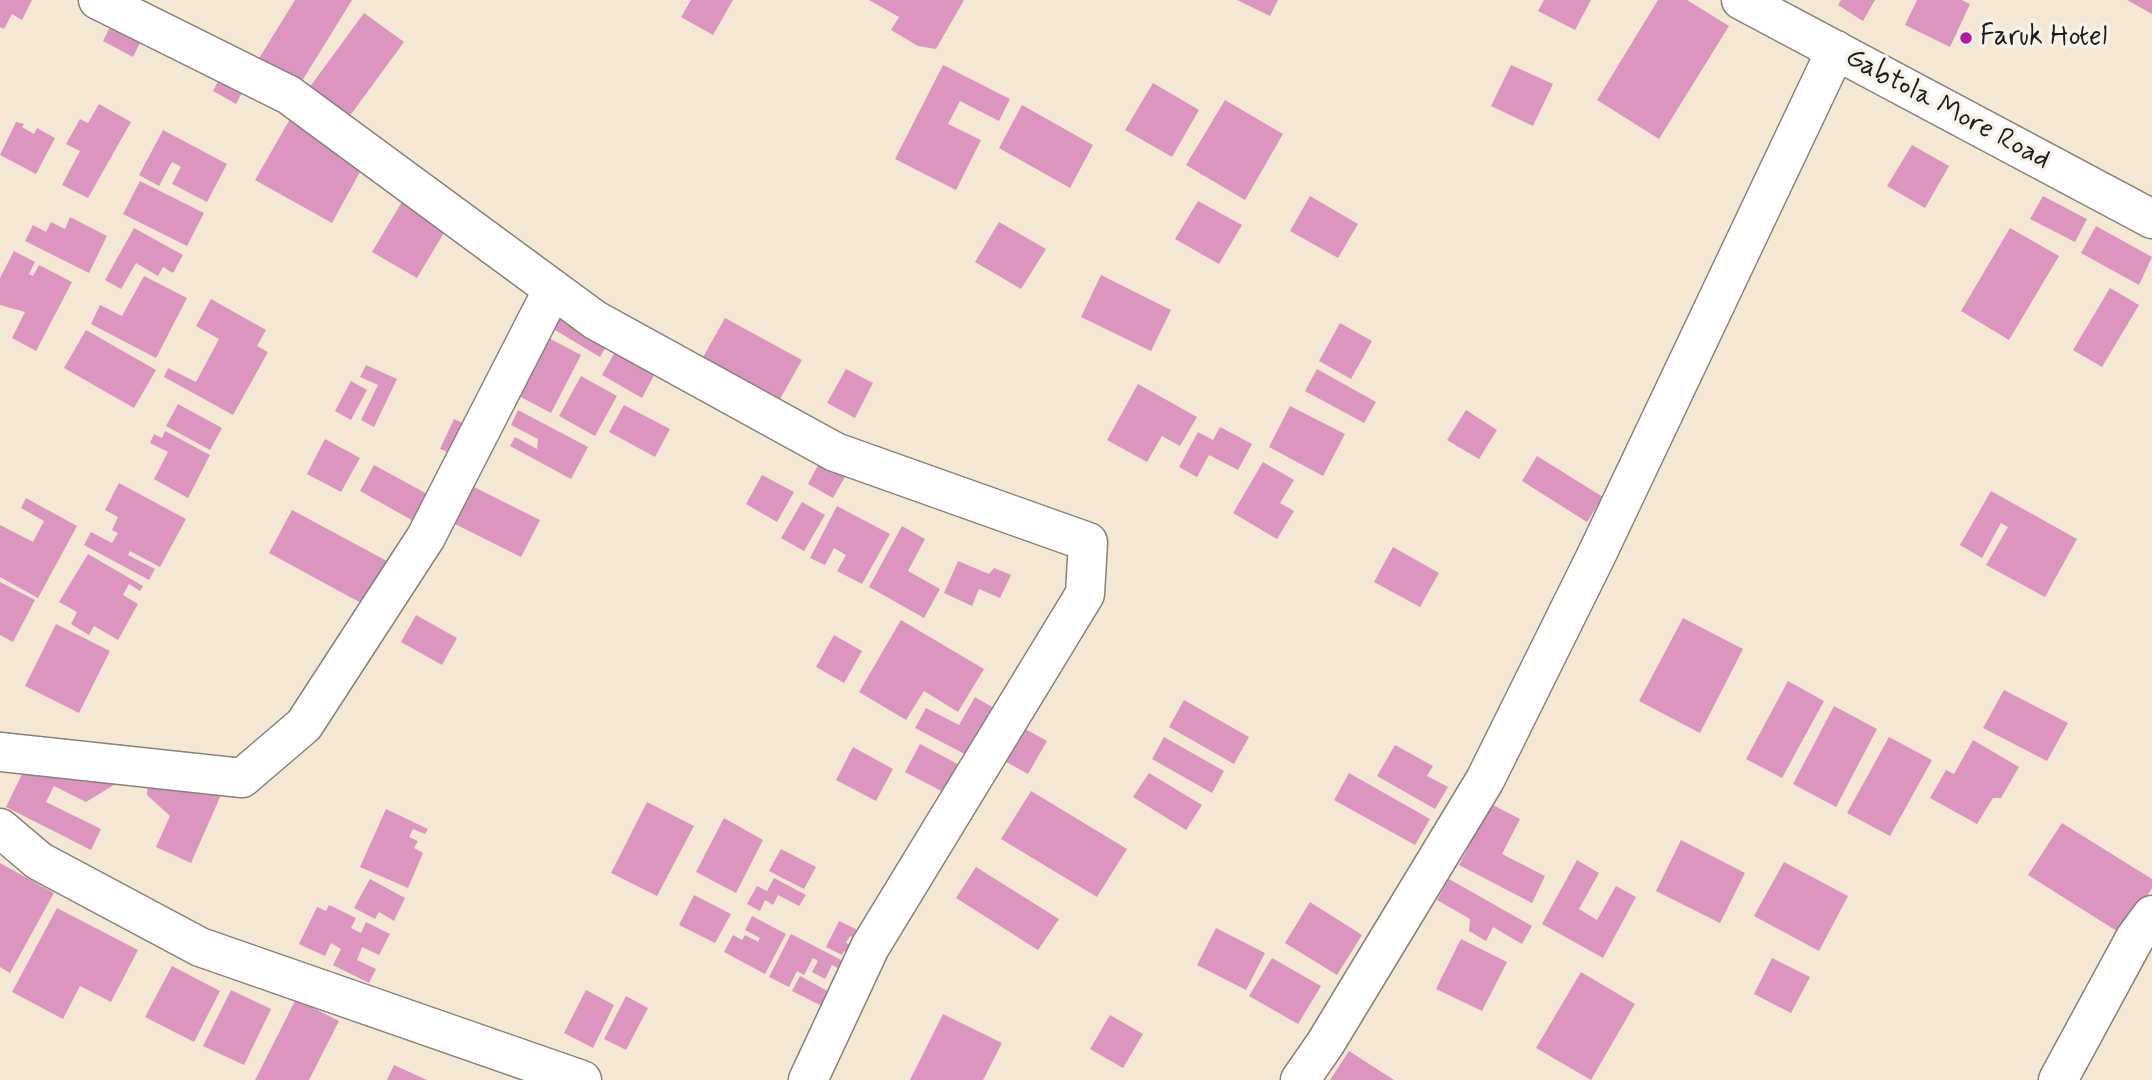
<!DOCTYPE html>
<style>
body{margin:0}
canvas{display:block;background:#f4e8d5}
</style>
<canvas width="2152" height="1080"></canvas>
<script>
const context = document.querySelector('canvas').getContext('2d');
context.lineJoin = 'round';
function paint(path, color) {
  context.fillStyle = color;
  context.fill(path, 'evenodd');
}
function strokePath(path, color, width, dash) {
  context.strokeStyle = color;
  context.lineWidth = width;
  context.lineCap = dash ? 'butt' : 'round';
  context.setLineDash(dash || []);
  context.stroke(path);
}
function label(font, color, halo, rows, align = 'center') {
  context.font = font + ' Mynerve,sans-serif';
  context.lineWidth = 7;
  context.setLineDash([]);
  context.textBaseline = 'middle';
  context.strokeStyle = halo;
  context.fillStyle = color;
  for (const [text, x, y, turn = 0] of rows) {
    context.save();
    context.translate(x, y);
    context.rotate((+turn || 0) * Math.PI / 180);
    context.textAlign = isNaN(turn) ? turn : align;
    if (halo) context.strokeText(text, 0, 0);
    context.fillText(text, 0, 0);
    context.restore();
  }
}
paint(new Path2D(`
 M0,0h32l-10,20 -10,-6 -8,15 -4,-2z
 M295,0h57l-53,86 -41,-26z
 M691,0h42l-20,35 -32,-18z
 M869,0h95l-28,49 -18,-3 -27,-16 8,-13z
 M1237,0h41l-8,16z
 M1544,0h47l-16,30 -37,-19z
 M1658,0h29l42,26 -70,113 -62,-39z
 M1841,0h34l-12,21 -25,-16z
 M1917,0h45l8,4 -20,43 -45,-22z
 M2127,0h25v14z
 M364,13l40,29 -55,75 -40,-29z
 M114,19l30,16 -11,22 -30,-16z
 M943,65l67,34 -11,22 -39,-20 -12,23 33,16 -25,50 -61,-31z
 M1511,65l42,19 -20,42 -42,-20z
 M220,77l29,3 -13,24 -23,-13z
 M1153,83l46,27 -27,47 -47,-27z
 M1225,100l58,34 -38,66 -59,-35z
 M99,104l32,18 -43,76 -26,-13 18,-34 -14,-7 14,-25 8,4z
 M1022,105l71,40 -23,43 -71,-40z
 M290,119l76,42 -34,62 -77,-43z
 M16,122l8,2 -2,3 12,7 3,-6 18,10 -19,36 -36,-19z
 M163,130l64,34 -20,38 -35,-18 9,-17 -9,-5 -13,24 -20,-11z
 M1912,145l37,21 -24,42 -38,-22z
 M140,181l64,32 -17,33 -64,-32z
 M406,195l45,26 -34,57 -45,-26z
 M1310,196l48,28 -20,34 -48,-27z
 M2043,196l44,23 -12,23 -45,-23z
 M1198,201l44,24 -23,39 -44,-25z
 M70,217l37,19 -18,37 -64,-32 8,-16 13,7 5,-10 14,7z
 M999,222l47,27 -25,40 -46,-27z
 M2096,226l56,31 -13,28 -58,-32z
 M134,228l49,27 -10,18 -10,-6 -5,9 -22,-13 -15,26 -16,-9z
 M2010,228l49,28 -50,84 -48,-29z
 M14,251l21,11 -6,12 4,2 6,-11 33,17 -36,69 -24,-13 13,-26 -25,-7v-27z
 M1101,275l70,35 -20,41 -70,-34z
 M144,276l43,22 -31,60 -65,-34 9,-19 22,11z
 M2110,288l29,17 -37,62 -29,-17z
 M211,299l55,31 -9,16 11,6 -35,63 -69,-38 4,-9 28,14 23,-43 -23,-13z
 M562,306l50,30 -12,21 -50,-30z
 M725,318l77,42 -27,48 -77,-42z
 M1340,323l32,18 -21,38 -32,-18z
 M86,330l70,40 -22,38 -70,-40z
 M545,336l36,19 -30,58 -36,-19z
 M620,343l40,21 -18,34 -40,-23z
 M366,365l31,14 -23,48 -13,-7 17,-35 -18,-8z
 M846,369l27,14 -18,35 -28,-15z
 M1317,369l59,33 -12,21 -59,-32z
 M581,376l36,20 -22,40 -36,-20z
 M351,381l16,9 -16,30 -16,-9z
 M1138,384l59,33 -17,29 -18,-10 -15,26 -40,-22z
 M178,404l44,24 -12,22 -44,-24z
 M624,405l46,24 -15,28 -46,-25z
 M1290,406l55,28 -22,42 -54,-29z
 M518,410l70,37 -17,32 -61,-33 5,-9 22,12 1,-10 -27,-14z
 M1466,410l31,20 -18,29 -32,-19z
 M454,419l19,9 -14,29 -19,-8z
 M1220,427l32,17 -14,26 -29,-15 -12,22 -18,-10 19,-35 15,8z
 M165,431l45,24 -22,43 -34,-19 14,-27 -18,-9 4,-9 8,4z
 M325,439l35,19 -19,34 -34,-18z
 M824,454l26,14 -17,30 -25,-14z
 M1537,456l66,41 -16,25 -65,-41z
 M1263,462l31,18 -14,23 14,8 -17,28 -44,-26z
 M374,465l57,31 -14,27 -57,-32z
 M762,475l32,17 -17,30 -31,-18z
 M119,483l67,36 -26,48 -30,-16 -2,4 27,14 -6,11 -65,-35 7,-13 21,11 6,-10 -6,-3 6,-13 -13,-7z
 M472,486l68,34 -19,37 -68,-34z
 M1991,491l86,48 -32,58 -59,-32 22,-38 -7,-4 -19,35 -22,-13z
 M26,498l51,28 -39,72 -38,-21v-52l33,17 11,-21 -23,-13z
 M802,502l23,13 -21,36 -23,-13z
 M837,506l53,28 -28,50 -25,-13 9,-16 -12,-7 -9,17 -15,-7z
 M292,510l95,51 -24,43 -94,-51z
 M902,526l23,13 -17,32 32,18 -16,29 -55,-31z
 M1393,547l46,26 -19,34 -46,-25z
 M88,554l55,32 -3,5 -11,-7 -6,11 15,9 -20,36 -24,-14 -5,9 -18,-11 6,-12 -18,-10z
 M958,561l31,13 5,-6 17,7 -11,23 -21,-9 -7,17 -28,-13z
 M0,582l35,18 -22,42 -13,-7z
 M416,615l41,23 -15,27 -41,-23z
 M1683,618l60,31 -43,84 -61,-32z
 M901,620l83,49 -26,43 -34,-21 -18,29 -47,-28z
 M56,624l54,27 -31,62 -54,-27z
 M834,635l28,16 -18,32 -28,-16z
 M1788,681l36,20 -42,77 -36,-19z
 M2004,690l64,33 -21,38 -64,-33z
 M975,697l24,14 -25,48 -59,-31 11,-20 33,17z
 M1184,700l65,37 -15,27 -65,-37z
 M1834,706l43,23 -41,78 -43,-23z
 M1020,726l27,15 -19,33 -27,-15z
 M1164,737l60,34 -12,22 -60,-34z
 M1889,737l43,23 -42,76 -43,-23z
 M1973,740l46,27 -18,31h-8l-16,26 -47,-26 16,-28 8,4z
 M920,744l45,24 -14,28 -46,-24z
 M1395,745l38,21 -6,10 21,11 -13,22 -58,-33z
 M853,747l40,22 -17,32 -40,-21z
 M25,768l97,12 -36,22 -32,-16 -8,16 55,27 -10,21 -85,-43z
 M1149,773l53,32 -16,25 -53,-33z
 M1349,773l81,46 -15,26 -81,-45z
 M148,780l76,8 -33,75 -35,-16 14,-31 -23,-21z
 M1031,791l96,58 -30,48 -96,-58z
 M647,802l47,24 -37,70 -46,-23z
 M1491,804l29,15 -18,35 43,22 -13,27 -73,-38z
 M386,809l42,20 -3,5 -12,-5 -4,8 9,4 -4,7 9,5 -15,35 -48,-21z
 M724,818l39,22 -27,53 -40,-21z
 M2062,823l90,56v9l-29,47 -95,-60z
 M1681,840l64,33 -25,50 -64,-32z
 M781,849l35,18 -12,22 -35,-18z
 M1577,860l22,13 -20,36 18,11 19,-34 20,11 -33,61 -61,-34z
 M1784,862l64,34 -29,55 -65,-35z
 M0,863l54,30 -44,80 -10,-6z
 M976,867l83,52 -21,31 -82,-52z
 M774,878l32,17 -7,11 -21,-11 -5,10 -8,-5 -5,11 -13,-7 10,-18 10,5z
 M370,879l35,19 -11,23 -15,-9 -4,7 -21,-11z
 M1449,879l83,47 -10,18 -29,-17 -7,14 -17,-10 1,-12 -33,-19z
 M694,895l37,19 -16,29 -36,-18z
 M1310,902l52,33 -25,40 -52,-32z
 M329,905l27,13 -5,10 10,5 5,-11 24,12 -11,21 -17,-8 -5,13 19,9 -7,14 -36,-18 8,-16 -10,-6 -6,13 -26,-12 18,-37 9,4z
 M57,908l81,42 -27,52 -31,-16 -17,33 -51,-27z
 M752,916l34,18 -21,40 -41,-22 9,-17 9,5 3,-5 13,7 2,-4 -15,-8z
 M839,921l27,13 -4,9 -12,-7 -4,7 15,7 -4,7 -13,-6 -2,4 -16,-8z
 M1216,928l49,25 -19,37 -49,-25z
 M791,934l60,31 -4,8 -15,-8 -7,14 -13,-7 6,-11 -5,-3 -9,17 -7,-4 -8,16 -20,-10z
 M1461,939l46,23 -25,49 -46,-22z
 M1272,958l49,28 -23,38 -49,-28z
 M1772,958l38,19 -19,36 -37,-19z
 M172,966l48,25 -26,51 -49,-25z
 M1581,972l54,32 -44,76 -55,-32z
 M800,976l35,19 -7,14 -36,-18z
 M231,990l40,19 -27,56 -41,-19z
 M586,990l28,15 -21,43 -29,-15z
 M626,996l22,12 -22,42 -22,-11z
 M296,999l43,22 -30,59h-54z
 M943,1014l59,29 -19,37h-73z
 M1110,1015l33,19 -20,34 -33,-19z
 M1349,1051l45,29h-64z
 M394,1065l33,15h-40z`), '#db95be');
const street = new Path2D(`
 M98,0l191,95 306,225 240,132 253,90 -3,52 -215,353 -62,133
 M1741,0l411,219
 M0,752l242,26 62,-53 122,-188 127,-248
 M0,828l39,33 161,86 382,133
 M1300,1080l25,-36 160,-264 111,-224 240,-506
 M2058,1080l77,-142 17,-23`);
strokePath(street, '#888278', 41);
strokePath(street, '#fff', 38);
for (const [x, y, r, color] of [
 [1966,38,7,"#b5179e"]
]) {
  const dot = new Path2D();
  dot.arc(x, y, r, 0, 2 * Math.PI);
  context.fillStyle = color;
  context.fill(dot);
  strokePath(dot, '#f7f3e8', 2.5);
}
label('28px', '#1c1c1c', '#f7f3e8', [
 ["Faruk Hotel",1980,38]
], 'left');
label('28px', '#1c1c1c', '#f7f3e8', [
 ["Gabtola More Road",1947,110,28]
]);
</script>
